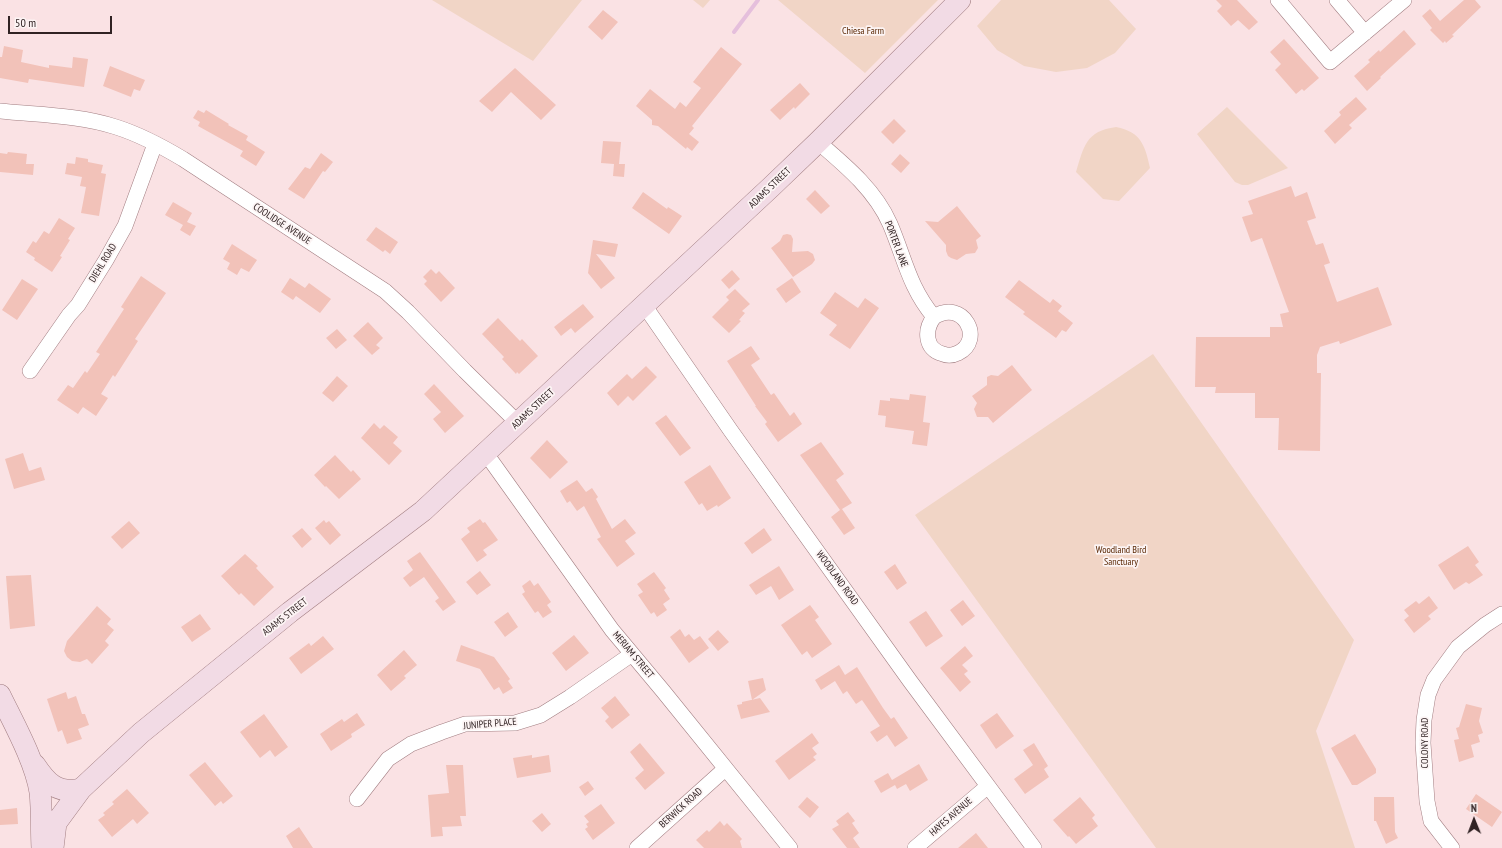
<!DOCTYPE html>
<style>
body{margin:0}
#map{position:relative;width:1502px;height:848px;overflow:hidden;background:#fae2e4;font-family:"PT Sans Narrow",sans-serif}
canvas{display:block}
.north{position:absolute;left:1454px;top:800px;width:40px;height:40px;-webkit-text-stroke:3px #fcf4f4;paint-order:stroke;rotate:359deg;font-size:11px;font-weight:700;line-height:16px;text-align:center;color:#302223}
.north::after{content:'';display:block;margin:auto;width:14px;height:18px;background:#302223;clip-path:polygon(50% 0,100% 100%,50% 72%,0 100%)}
.scale{position:absolute;left:8px;top:16px;width:104px;height:18px;box-sizing:border-box;border:2px solid #302223;border-top:0;padding-left:5px;font-size:12px;line-height:14px;white-space:nowrap;color:#302223;-webkit-text-stroke:3px #fcf4f4;paint-order:stroke}
</style>
<div id="map">
<canvas width="1502" height="848"></canvas>
<div class="north">N</div>
<div class="scale">50 m</div>
</div>
<script>
const context = document.querySelector('canvas').getContext('2d');
context.lineJoin = 'round';
function paint(path, color) {
  context.fillStyle = color;
  context.fill(path, 'evenodd');
}
function strokePath(path, color, width, dash) {
  context.strokeStyle = color;
  context.lineWidth = width;
  context.lineCap = dash ? 'butt' : 'round';
  context.setLineDash(dash || []);
  context.stroke(path);
}
function label(font, color, halo, rows, align = 'center') {
  context.font = font + ' "PT Sans Narrow",sans-serif';
  context.lineWidth = 3.5;
  context.setLineDash([]);
  context.textBaseline = 'middle';
  context.strokeStyle = halo;
  context.fillStyle = color;
  for (const [text, x, y, turn = 0] of rows) {
    context.save();
    context.translate(x, y);
    context.rotate((+turn || 0) * Math.PI / 180);
    context.textAlign = isNaN(turn) ? turn : align;
    if (halo) context.strokeText(text, 0, 0);
    context.fillText(text, 0, 0);
    context.restore();
  }
}
paint(new Path2D(`
 M432,0h150l-49,61z
 M693,0h17l-7,8z
 M778,0h160l-73,73z
 M1001,0h108l27,29 -21,24 -28,15 -31,4 -32,-6 -27,-16 -20,-24z
 M1227,107l61,61 -40,17h-6l-7,-3 -38,-48z
 M1116,127c25,5 29,18 34,41l-31,33 -16,-2 -27,-27c8,-26 10,-41 40,-45z
 M1153,354l201,286 -38,91 39,117h-199l-241,-333z`), '#f1d5c6');
strokePath(new Path2D(`
 M734,32l24,-32`), '#e5bfdc', 4);
paint(new Path2D(`
 M1216,0h21l21,22 -9,8 -11,-10 -7,6 -14,-15 5,-5z
 M1464,0h11l6,7 -29,28 2,1 -8,7 -1,-2 -2,2 -13,-13 2,-2 -10,-12 8,-7 10,12z
 M603,10l15,12 -16,18 -14,-13z
 M1404,30l12,14 -36,33 1,1 -14,13 -13,-15 16,-14 -2,-2 11,-10 1,2z
 M1284,39l35,39 -15,13 -2,-2 -6,5 -21,-24 6,-6 -11,-12z
 M4,46l19,4 -2,12 28,6v-3l23,3 1,-11 15,2 -4,28 -55,-8 -1,4 -28,-5v-21h2z
 M721,47l21,17 -50,62 2,2 -5,6 10,8 -7,9 -5,-4 -1,2 -28,-23 -6,-1v-5l-16,-14 14,-17 25,20 5,-7 6,5 15,-19 -8,-6z
 M110,66l35,14 -5,11 -6,-2 -3,8 -28,-11z
 M515,68l41,37 -15,15 -30,-28 -19,20 -13,-11z
 M800,83l10,11 -15,15 -1,-2 -14,13 -10,-10z
 M1356,97l11,12 -18,16 3,3 -17,16 -11,-13 17,-16 -2,-3z
 M198,110l6,3 2,-3 23,14 -1,1 20,11 -2,4 19,12 -9,14 -16,-10 3,-5 -45,-25 2,-4 -7,-4z
 M894,119l12,12 -13,13 -12,-12z
 M603,141l18,1 -2,22h6l-1,13 -11,-1 1,-12 -13,-1z
 M8,152l19,2 -1,10h8l-1,11 -33,-3v-19l7,1z
 M321,153l12,9 -8,10 -2,-1 -19,28 -16,-10 17,-22 5,2z
 M900,154l10,9 -9,10 -10,-9z
 M76,157l12,2v3l15,3 -2,8 5,1 -7,42 -18,-3 5,-26 -6,-1 2,-9 -17,-3 2,-11 8,1z
 M1291,186l4,11 12,-5 9,26 -9,3 9,24 7,-2 7,20 -6,2 13,37 41,-15 14,38 -52,19 -1,-3 -19,6 -3,8v18h4l-1,78 -42,-1 1,-32h-24v-25h-40l1,-6h-21l1,-50h74v-10h13l-3,-13 9,-2 -27,-74 -11,4 -9,-25 11,-3 -5,-13z
 M815,190l15,16 -9,8 -15,-15z
 M643,192l24,17 1,-2 14,9 -13,18 -37,-26z
 M173,202l19,11 -5,9 9,4 -6,10 -10,-6 3,-5 -18,-10z
 M957,206l24,30 -5,4 2,8 -3,5 -9,1 -9,6 -6,-2 -3,-2 -2,-5v-6l-21,-24 13,1z
 M59,218l16,10 -7,11 2,1 -10,16 2,1 -10,15 -18,-12 1,-2 -9,-6 7,-11 3,2 8,-12 5,3z
 M376,227l22,15 -8,12 -5,-4 -2,2 -17,-12z
 M787,234l4,1 2,4 -1,13 16,-1 5,3 2,6 -3,4 -19,13 -22,-29 9,-7 3,-6z
 M593,240l25,4 -3,13 -19,-3 19,24 -14,11 -13,-16z
 M232,244l25,16 -8,12 -8,-4 -4,7 -10,-6 3,-6 -7,-4z
 M431,269l5,5 3,-3 16,17 -14,14 -17,-18 3,-3 -4,-4z
 M732,270l8,9 -11,10 -8,-9z
 M141,276l25,17 -31,46 3,2 -23,36 -2,-2 -12,19 7,4 -12,18 -13,-9 -5,7 -21,-14 11,-15 5,3 12,-17 2,2 13,-19 -4,-2 28,-43 -3,-2z
 M290,278l15,10 4,-5 22,16 -11,14 -24,-17 -3,4 -12,-8z
 M792,278l9,14 -15,11 -10,-14z
 M22,279l16,10 -21,31 -15,-10z
 M1019,280l31,23 3,-4 9,7 -4,5 15,12 -7,9 -4,-2 -6,8 -33,-24 2,-2 -20,-15z
 M735,289l15,15 -8,7 3,2 -6,7 2,1 -12,12 -17,-16 17,-17 -3,-3z
 M835,292l23,16 7,-10 14,10 -29,41 -21,-14 8,-10 -17,-12z
 M583,304l11,13 -19,16 -4,-5 -10,8 -7,-9z
 M498,318l22,23 2,-2 16,17 -19,18 -2,-2 -1,2 -14,-15 2,-2 -22,-23z
 M368,322l15,16 -7,7 4,3 -8,7 -19,-19z
 M337,329l10,11 -11,9 -10,-11z
 M751,346l9,13 -9,6 20,30 3,-2 16,23 4,-4 8,12 -24,18 -13,-18 2,-2 -12,-16h1l-29,-45z
 M1012,365l20,25 -39,33 -5,-6h-11l-3,-8 3,-6 -5,-7 15,-11v-8l4,-2 7,1z
 M646,366l11,11 -24,24 -5,-5 -10,10 -11,-13 20,-19 5,5z
 M337,376l11,10 -15,16 -11,-9z
 M434,384l30,32 -19,17 -12,-14 8,-7 -17,-18z
 M910,394l16,2 -3,26 7,1 -3,23 -15,-2 2,-13 -29,-4 1,-11 -8,-1 2,-15 10,1v-3l19,2z
 M666,415l25,33 -11,8 -25,-33z
 M374,423l6,6 4,-4 14,12 -5,6 9,8 -13,14 -28,-27z
 M547,440l21,22 -18,17 -20,-21z
 M821,442l23,32 -8,6 16,23 -10,6 13,19 -11,7 -13,-18 9,-7 -40,-55z
 M23,453l6,18 12,-4 4,13 -31,9 -9,-30z
 M335,455l16,17 2,-2 8,9 -22,20 -13,-13 -1,1 -11,-12z
 M710,465l21,33 -13,9 -1,-2 -10,6 -5,-8 -3,2 -15,-23z
 M577,480l9,12 6,-4 6,9 -2,2 16,30 13,-10 11,14 -11,8 10,13 -18,13 -20,-28 4,-2 -17,-31 -7,5 -7,-10 -3,2 -7,-12z
 M480,519l3,4 2,-1 13,18 -15,10 4,5 -10,7 -16,-23 9,-7 -3,-4z
 M324,520l2,3 3,-2 12,14 -11,10 -15,-17z
 M129,521l11,12 -18,16 -11,-12z
 M302,528l10,11 -10,9 -10,-12z
 M764,528l8,12 -20,14 -8,-11z
 M1468,546l11,16 -4,3 8,10 -14,9 -3,-2 -12,8 -16,-25z
 M420,552l36,50 -13,9 -8,-10 4,-3 -15,-21 -14,10 -7,-9 10,-8 -6,-9z
 M245,554l13,12 -2,2 18,19 -20,19 -13,-13 -2,2 -18,-19z
 M895,564l12,19 -10,7 -13,-18z
 M779,566l15,24 -15,10 -8,-14 -15,9 -7,-10z
 M480,571l11,14 -14,10 -11,-13z
 M654,572l12,16 -2,2 6,9 -7,5 4,6 -10,7 -3,-5 -3,2 -13,-19 5,-3 -6,-8z
 M31,575l4,51 -25,3 -4,-53z
 M530,580l4,6 4,-3 13,19 -4,3 5,7 -9,6 -5,-7 -3,2 -13,-19 3,-2 -3,-6z
 M1429,596l9,12 -10,8 3,3 -17,14 -10,-13 5,-4 -5,-6 12,-9 3,3z
 M963,600l12,16 -13,10 -12,-16z
 M810,605l9,12 -4,3 17,24 -20,14 -5,-7 -5,4 -21,-30z
 M97,606l14,13 -4,5 7,6 -9,11 4,4 -17,19 -5,-5 -7,3 -8,-1 -5,-4 -3,-6 3,-10z
 M926,611l17,25 -17,11 -17,-25z
 M508,612l10,15 -13,10 -11,-15z
 M200,614l11,15 -19,13 -11,-15z
 M680,629l5,8 4,-3 5,6 6,-4 9,12 -20,15 -19,-26z
 M718,630l11,12 -11,9 -10,-12z
 M574,635l15,18 -23,18 -14,-18z
 M323,636l11,13 -33,25 -12,-16 20,-15 2,3z
 M461,645l33,12 16,22 -2,2 5,7 -10,6 -4,-7 -5,3 -14,-21 -24,-8z
 M965,646l8,10 -11,9 6,6 -4,3 7,8 -11,10 -20,-24z
 M404,650l13,15 -13,11 2,2 -15,13 -14,-16z
 M839,665l6,10 12,-8 26,41 8,11 3,-2 14,21 -13,9 -8,-12 -10,7 -7,-10 10,-6 -18,-26 -6,4 -9,-13 -4,3 -8,-13 -14,9 -6,-10z
 M763,678l3,12 -14,10 -4,-19z
 M66,692l2,7 8,-3 6,18h3l4,11 -11,4 4,10 -15,5 -5,-14 -4,2 -11,-33z
 M615,696l15,19 -18,14 -7,-8 4,-4 -8,-9z
 M760,698l10,14 -29,7 -4,-14 5,-1v-2z
 M1466,704l16,4 -3,13 4,12 -5,2 2,7 -9,3 3,12 -15,5 -5,-22 5,-1 -3,-11 3,-1z
 M357,713l8,12 -14,9 1,3 -21,14 -11,-17 22,-15 2,3z
 M997,713l17,23 -18,13 -16,-24z
 M264,714l24,33 -13,10 -5,-7 -10,8 -20,-26z
 M812,733l7,10 -7,5 5,6 -4,3 3,3 -27,20 -14,-19z
 M1355,734l21,35v4l-19,12h-5l-21,-37z
 M640,743l25,30 -20,17 -10,-12 9,-8 -14,-18z
 M1034,743l14,23 -4,3 5,8 -24,17 -11,-15 19,-14 -10,-15z
 M532,755v3l17,-3 2,17 -34,6 -4,-20z
 M205,762l28,34 -10,8 -2,-3 -6,5 -26,-31z
 M919,764l9,16 -18,11 -4,-7 -9,5 -2,-4 -14,8 -7,-12 14,-8 4,7z
 M446,765h17l3,51h-6l2,10 -20,1 1,9 -12,1 -3,-42 21,-2z
 M588,781l6,8 -9,7 -6,-9z
 M127,789l22,24 -12,11 -4,-5 -21,18 -14,-17 7,-5 -2,-2 11,-9 -2,-2z
 M1476,794l26,18 -10,15 -26,-18z
 M807,797l12,10 -9,11 -12,-11z
 M1080,797l15,18 -3,3 6,8 -22,18 -7,-8 -1,1 -15,-17z
 M1374,797h20l1,35 3,6 -12,6 -10,-23h-2z
 M601,804l14,19 -22,17 -8,-11 3,-2 -2,-3 3,-2 -5,-6z
 M17,808l1,16 -18,1v-15z
 M848,812l7,9 -3,2 7,10 -6,5 7,10h-13l-15,-19 7,-4 -3,-4z
 M542,813l9,11 -9,8 -10,-11z
 M720,821l4,5 3,-3 15,16 -2,2 2,7h-38l-8,-8 11,-10 2,2z
 M299,827l14,21h-20l-7,-12z
 M976,833l12,15h-30z`), '#f2c2b9');
const minor = new Path2D(`
 M1278,0l52,62 74,-62
 M1337,0l28,33
 M0,111c38,4 79,4 116,16 22,7 47,20 67,32l202,132 23,21 57,59 53,52
 M818,142c28,24 57,48 72,82 15,35 19,63 44,93 -10,13 -9,33 9,37 5,2 11,1 15,-1 27,-13 5,-55 -24,-36
 M644,305l87,126 179,250 124,167
 M30,371l39,-56 9,-10 28,-45 19,-34 30,-82
 M485,455l7,7 120,168 51,61 127,157
 M357,799l31,-40 23,-15 31,-12 23,-8 50,-1 26,-8 29,-18 62,-43
 M637,848l88,-79
 M915,848l73,-62
 M1452,848l-21,-27 -4,-20 -4,-58 1,-23 4,-25 6,-15 24,-33 27,-22 17,-11`);
const secondary = new Path2D(`
 M0,695c14,29 35,66 40,97 2,19 1,37 2,56
 M35,765c12,18 22,29 46,24
 M53,848l3,-25 25,-34 60,-56 149,-121 133,-101 348,-324 47,-45 142,-142`);
strokePath(minor, '#a27e82', 16);
strokePath(secondary, '#a27e82', 22);
strokePath(minor, '#fff', 15);
strokePath(secondary, '#f2dbe5', 21);
label('10px', '#592703', '#fcf4f4', [
 ["Chiesa Farm",863,31],
 ["Woodland Bird",1121,550],
 ["Sanctuary",1121,562]
]);
label('10px', '#302223', '#fcf4f4', [
 ["ADAMS STREET",770,188,-44],
 ["COOLIDGE AVENUE",282,224,33],
 ["PORTER LANE",896,244,69],
 ["DIEHL ROAD",103,263,-59],
 ["ADAMS STREET",533,409,-43],
 ["WOODLAND ROAD",837,578,54],
 ["ADAMS STREET",285,617,-38],
 ["MERIAM STREET",633,655,50],
 ["JUNIPER PLACE",490,724,-5],
 ["COLONY ROAD",1425,743,-90],
 ["BERWICK ROAD",681,808,-42],
 ["HAYES AVENUE",951,817,-41]
]);
</script>
